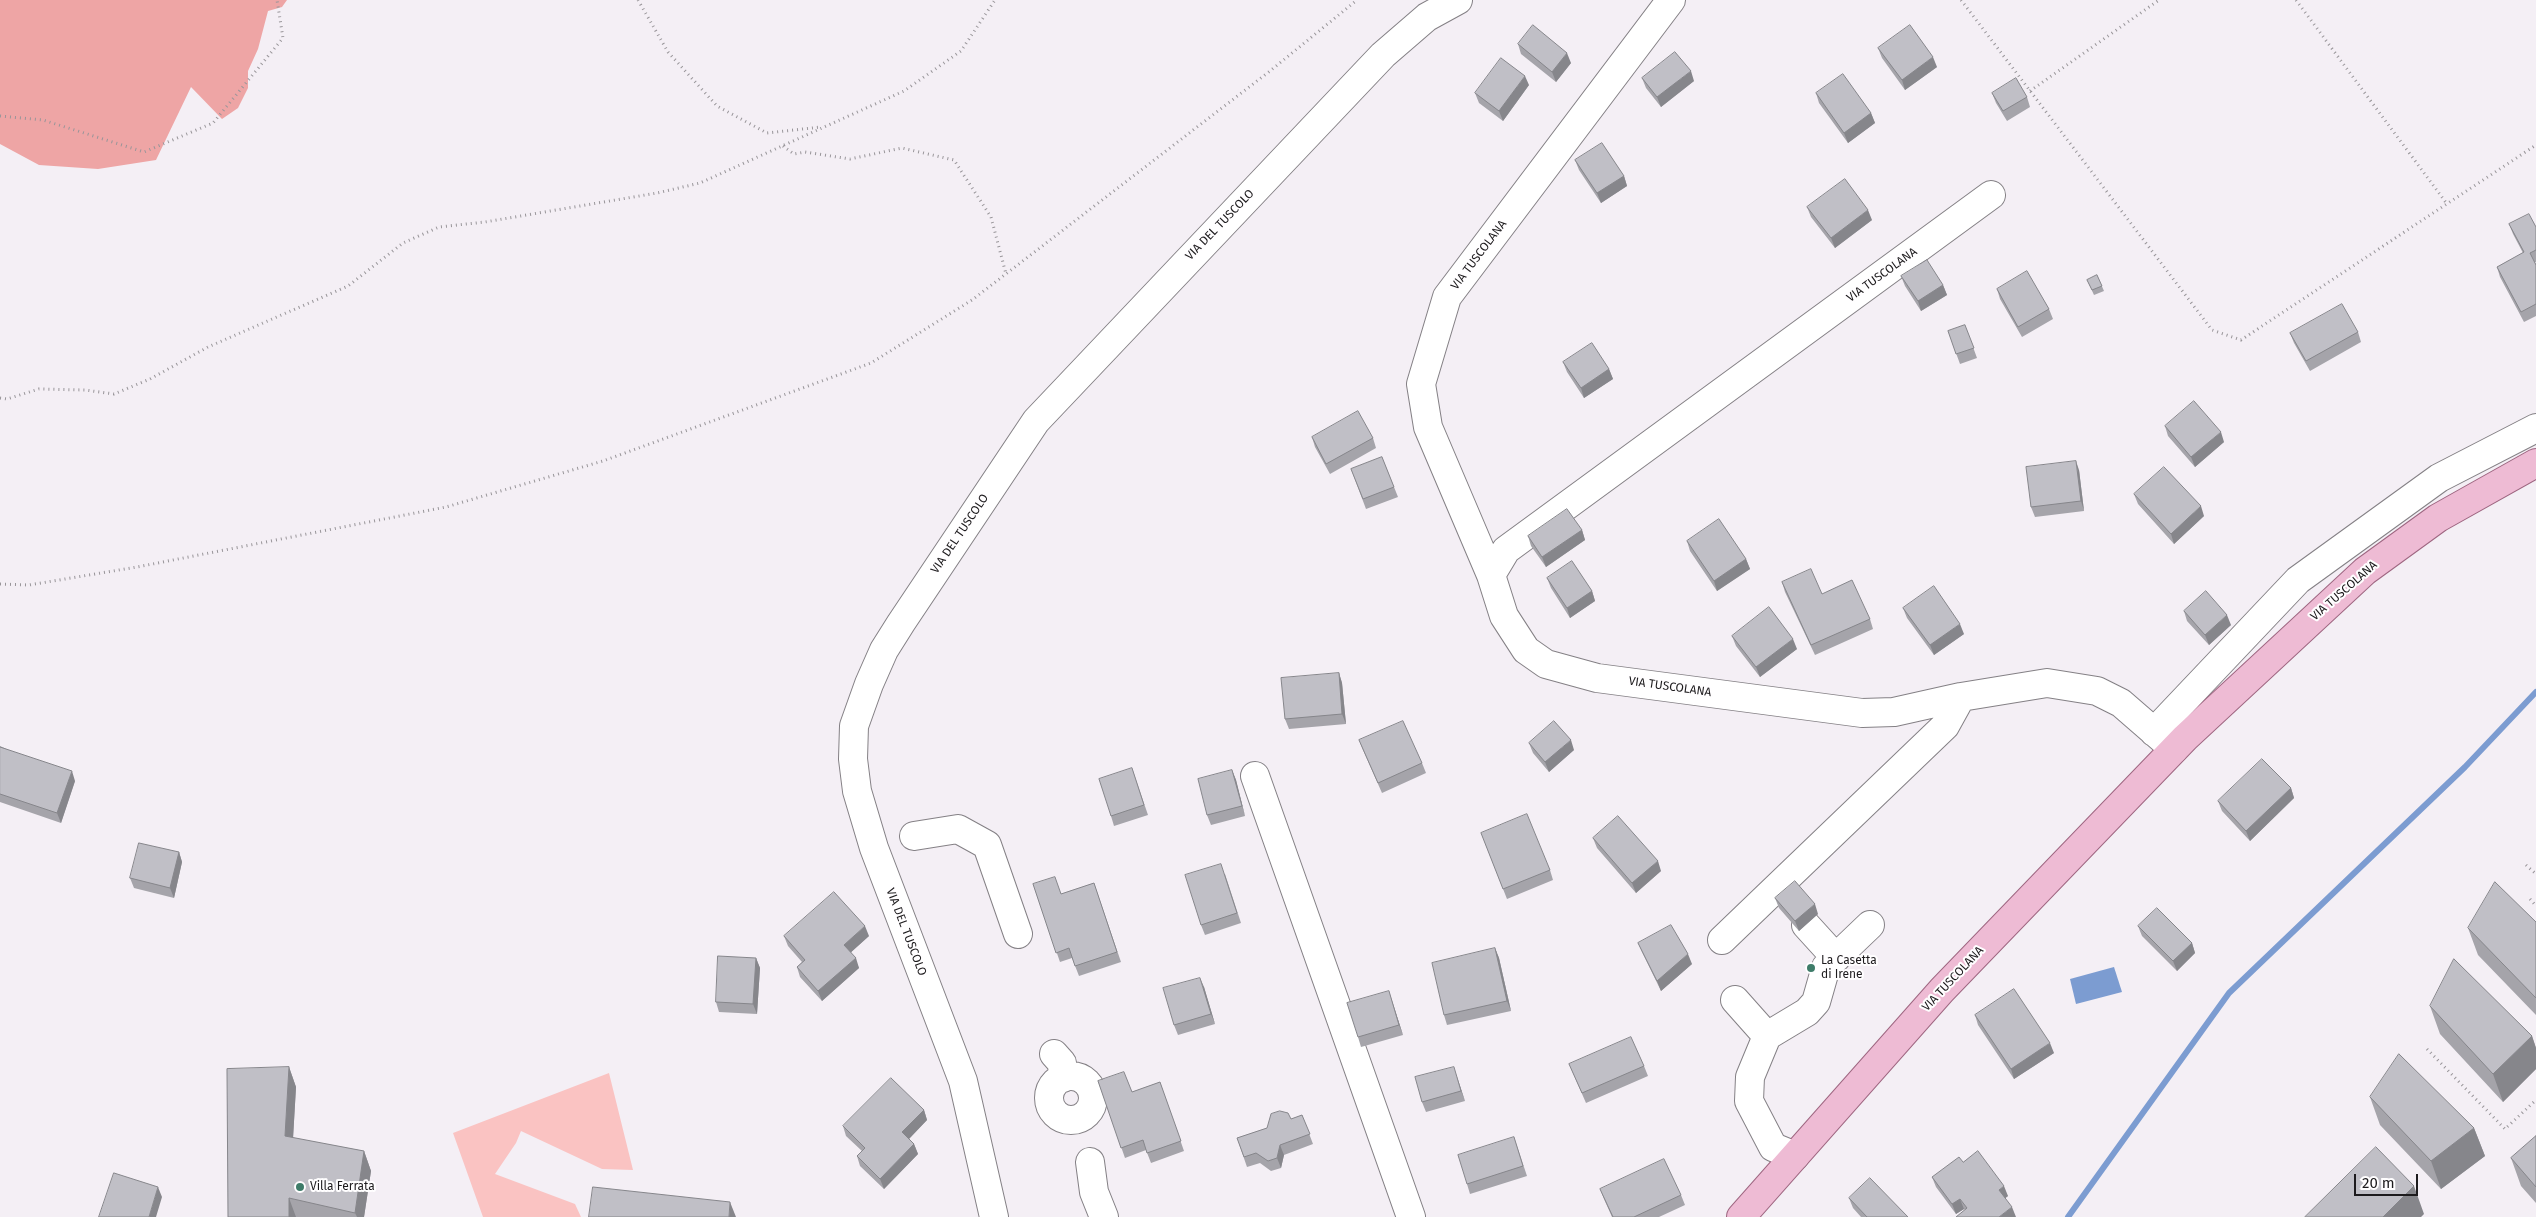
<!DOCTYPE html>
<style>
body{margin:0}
#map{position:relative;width:2536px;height:1217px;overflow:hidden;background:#f4eff5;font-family:"Fira Sans",sans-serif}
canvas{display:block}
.scale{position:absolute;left:2354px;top:1174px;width:64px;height:22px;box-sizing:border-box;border:2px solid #1d1b1d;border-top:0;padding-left:6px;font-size:15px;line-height:18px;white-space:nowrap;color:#1d1b1d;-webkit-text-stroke:4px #fffeff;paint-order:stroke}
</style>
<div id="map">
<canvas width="2536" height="1217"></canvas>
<div class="scale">20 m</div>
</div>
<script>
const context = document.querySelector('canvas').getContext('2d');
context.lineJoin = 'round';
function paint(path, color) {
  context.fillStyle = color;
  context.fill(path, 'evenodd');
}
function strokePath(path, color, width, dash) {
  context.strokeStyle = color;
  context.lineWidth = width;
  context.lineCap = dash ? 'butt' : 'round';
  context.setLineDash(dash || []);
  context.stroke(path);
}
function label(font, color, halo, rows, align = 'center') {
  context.font = font + ' "Fira Sans",sans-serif';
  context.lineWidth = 4;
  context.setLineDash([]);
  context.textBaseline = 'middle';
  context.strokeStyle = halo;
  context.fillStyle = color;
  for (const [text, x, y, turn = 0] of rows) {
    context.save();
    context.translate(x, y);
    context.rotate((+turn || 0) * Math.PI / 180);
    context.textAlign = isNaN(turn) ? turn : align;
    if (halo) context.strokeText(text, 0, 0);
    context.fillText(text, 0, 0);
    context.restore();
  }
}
paint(new Path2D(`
 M609,1073l24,97 -31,-1 -81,-38 -5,12 -21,31 80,30 6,13h-98l-30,-84z`), '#fac3c2');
paint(new Path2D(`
 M0,0h287l-5,7 -14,4 -10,38 -10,22v17l-10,20 -16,11 -31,-32 -35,73 -58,9 -59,-4 -39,-21z`), '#eea5a5');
paint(new Path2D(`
 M2114,967l8,25 -46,12 -6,-25z`), '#7c9cd1');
strokePath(new Path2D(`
 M2068,1217l161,-224 236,-226 71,-75`), '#7c9cd1', 6);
const minor = new Path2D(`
 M1991,195l-485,355 -15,25 13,41 22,34 20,14 51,14 265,35 32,-1 67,-15 86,-14 50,8 24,12 53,46
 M1491,575l-63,-148 -7,-43 26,-87 224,-297
 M2154,732l144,-152 141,-102 97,-50
 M1255,776l156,441
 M914,836l44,-7 29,16 31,89
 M1806,925l30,33
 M1722,940l223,-214 16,-29
 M1735,1000l32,36 -17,41 -1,24 24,46 22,9
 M1767,1036l40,-24 9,-10 10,-35 44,-42
 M1054,1054l8,9 1,15
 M1049 1098a22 22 0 1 1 44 0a22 22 0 1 1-44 0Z
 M1090,1162l4,30 10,25
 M994,1217l-31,-136 -89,-233 -17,-57 -4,-32 1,-33 15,-42 15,-34 17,-27 135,-202 347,-366 44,-38 31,-17`);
const major = new Path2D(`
 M1741,1217l201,-227 243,-252 180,-167 73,-53 98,-55`);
strokePath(minor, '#848085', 30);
strokePath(major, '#9e6681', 30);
strokePath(new Path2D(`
 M638,0l30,52 49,54 50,27 54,-6
 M1961,0l251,330 29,10 295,-195
 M2296,0l151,204
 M2030,91l129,-91
 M0,116l43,4 101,32 69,-29 70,-85 -6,-38
 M783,146l11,8 11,-2 45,7 52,-11 52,12 37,57 15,57
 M0,398l7,1 32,-10 46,1 29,4 36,-15 58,-32 140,-61 55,-43 36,-16 46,-5 172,-29 43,-10 204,-92 57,-40 34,-51
 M0,584l29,1 108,-18 309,-60 157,-46 268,-98 101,-63 298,-229 87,-71
 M2526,865l10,9
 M2530,899l6,7
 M2427,1049l78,80 31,-29`), '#989599', 3, [1, 4]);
strokePath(minor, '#fff', 28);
strokePath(major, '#eebbd4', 28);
paint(new Path2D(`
 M1518,44l53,19 -15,19 -35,-28z
 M1878,48l59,19 -32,23 -23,-32z
 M1642,78l52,3 -33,26 -15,-19z
 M1529,85l-26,36 -24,-18 -4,-10z
 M1816,93l55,20 4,10 -27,20 -29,-40z
 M1992,93l35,4 3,10 -23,14 -11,-18z
 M1575,160l49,16 3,10 -26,17 -22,-33z
 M1807,207l65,13 -37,28 -24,-31z
 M2509,224l27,3v35h-1l1,3v51l-12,6 -24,-45 -3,-10 26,-14 -10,-19z
 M2097,275l7,16 -10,4 -7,-15z
 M1901,276l42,9 4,10 -26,16 -16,-25z
 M1997,289l52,20 4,10 -31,18 -22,-38z
 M1965,325l12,33 -17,6 -12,-33z
 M2358,332l3,10 -51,29 -16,-28 -4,-10z
 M1563,362l46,7 4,10 -29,19 -17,-26z
 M2165,426l59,16 -29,25 -27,-31z
 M1312,437l61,1 3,10 -46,26 -15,-27z
 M1382,457l16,40 -32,12 -15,-40z
 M2079,470l5,41 -49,6 -4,-10z
 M2134,494l70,22 -30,28 -36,-40z
 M1582,530l3,10 -39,27 -15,-21 -3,-10z
 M1687,541l59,18 4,10 -33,22 -27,-40z
 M1547,578l45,13 3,10 -25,17 -19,-30z
 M1782,582l40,12 48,25 3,10 -58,26 -30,-63z
 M1903,608l61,26 -30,21 -27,-37z
 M2184,611l47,14 -22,20 -22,-24z
 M1732,636l65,13 -37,28 -24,-31z
 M1339,673l3,10 4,41 -57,5 -4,-10z
 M1359,740l63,23 4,10 -44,20 -19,-43z
 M1529,743l45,7 -25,22 -16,-19z
 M0,746l75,35 -14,42 -61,-21z
 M1132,768l16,47 -34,11 -3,-10z
 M1232,770l4,10 9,36 -34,9 -4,-10z
 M2291,788l3,10 -44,43 -28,-30 -4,-10z
 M1481,833l69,37 3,10 -46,19z
 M1593,838l68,33 -25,22 -39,-45z
 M179,852l3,10 -8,36 -40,-10 -4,-10z
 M1225,874l16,49 -36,12 -4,-10z
 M1094,883l27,79 -42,14 -7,-18 -12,4 -27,-78 28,10z
 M1775,898l43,16 -19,17 -20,-23z
 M2536,922v93l-58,-60 -10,-27z
 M2138,926l54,17 3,10 -18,18 -35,-35z
 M784,936h85l-18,16 8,16 -37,33 -22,-24 -3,-10 5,-5 -14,-16z
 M1638,943l54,21 -31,27 -19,-39z
 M1495,948l4,10 12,53 -64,14 -3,-10z
 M756,958l4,10 -3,46 -38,-2 -3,-10z
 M1204,987l11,37 -37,11 -4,-10z
 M1389,991l14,44 -42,12 -3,-10z
 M2430,1006l102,30 4,12v21l-33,33 -63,-68z
 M1975,1015l79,38 -40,26 -36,-54z
 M1569,1064l75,2 4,10 -62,27z
 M289,1067l7,20 -3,51 71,13 7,20 -7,46h-136z
 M1457,1077l8,24 -39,11 -4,-10z
 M1098,1081l34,11 28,-10 24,69 -33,12 -5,-13 -21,8z
 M2370,1097l104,31 11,28 -44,33 -61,-64z
 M924,1110l3,10 -18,19 5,5 4,10 -34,35 -24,-23 -3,-10 5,-5 -16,-15 -3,-10z
 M1302,1115l11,29 -29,11 -3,13 -10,3 -11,-8 -13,4 -10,-29 30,-10z
 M2536,1136v67l-15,-17 -10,-28z
 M1514,1137l13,39 -57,18 -3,-10z
 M1963,1162l45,34 -3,2 -40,12 -1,-1 -8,5 -20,-27 -4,-10z
 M1600,1189l81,6 4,10 -26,12h-47l-8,-18z
 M1849,1198l59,19h-47l-8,-9z`), '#a5a4aa');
paint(new Path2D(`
 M1567,53l4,10 -15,19 -4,-10z
 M1933,57l4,10 -32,23 -3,-10z
 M1691,71l3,10 -33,26 -4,-10z
 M1525,76l4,9 -26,36 -4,-10z
 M1871,113l4,10 -27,20 -4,-10z
 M1624,176l3,10 -26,17 -4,-10z
 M1868,210l4,10 -37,28 -4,-10z
 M1943,285l4,10 -26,16 -3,-10z
 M1609,369l4,10 -29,19 -3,-10z
 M2221,432l3,10 -29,25 -4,-10z
 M2076,461l3,9 5,41 -3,-10z
 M2201,506l3,10 -30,28 -3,-10z
 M1582,530l3,10 -39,27 -4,-10z
 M1746,559l4,10 -33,22 -3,-10z
 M1592,591l3,10 -25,17 -3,-10z
 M2227,615l4,10 -22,20 -4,-10z
 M1960,624l4,10 -30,21 -4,-10z
 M1793,639l4,10 -37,28 -4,-10z
 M1339,673l3,10 4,41 -4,-10z
 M1571,740l3,10 -25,22 -4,-10z
 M1232,770l4,10 9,36 -3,-10z
 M72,771l3,10 -14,42 -4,-10z
 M2291,788l3,10 -44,43 -4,-10z
 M179,852l3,10 -8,36 -4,-10z
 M1658,861l3,10 -25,22 -4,-10z
 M1815,904l3,10 -19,17 -4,-10z
 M865,926l4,10 -21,19 -4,-10z
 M2192,943l3,10 -18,18 -4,-10z
 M1495,948l4,10 12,53 -4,-10z
 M1688,954l4,10 -31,27 -4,-10z
 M756,958l4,10 -3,46 -4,-10z
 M856,958l3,10 -37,33 -4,-10z
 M1200,978l4,9 11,37 -4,-10z
 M1389,991l3,10 11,34 -4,-10z
 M2532,1036l4,12v21l-33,33 -10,-28z
 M2050,1043l4,10 -40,26 -3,-10z
 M289,1067l7,20 -4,69 -7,-20z
 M1454,1067l3,10 8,24 -4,-10z
 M924,1110l3,10 -21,22 -4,-10z
 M2474,1128l11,28 -44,33 -10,-28z
 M914,1144l4,10 -34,35 -4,-10z
 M1280,1145l4,10 -3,13 -4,-10z
 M364,1151l7,20 -7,46h-7l-2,-4z
 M2004,1186l4,10 -5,4 -4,-10z
 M2414,1186l10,28 -3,3h-38z
 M158,1187l4,10 -6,20h-7z
 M289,1198l7,19h-7z
 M1960,1199l4,10 -8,5 -4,-10z
 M730,1202l6,15h-7z
 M2012,1207l4,10h-17z`), '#86868b');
const building = new Path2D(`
 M1533,25l34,28 -15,19 -34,-28z
 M1910,25l23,32 -31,23 -24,-32z
 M1675,52l16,19 -34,26 -15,-19z
 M1501,58l24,18 -26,35 -24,-18z
 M1843,74l28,39 -27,20 -28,-40z
 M2016,78l11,19 -24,14 -11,-18z
 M1602,143l22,33 -27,17 -22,-33z
 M1845,179l23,31 -37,28 -24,-31z
 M2529,214l7,13v23l-6,3 6,12v39l-15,8 -24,-45 27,-15 -15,-28z
 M1927,260l16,25 -25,16 -17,-25z
 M2027,271l22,38 -31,18 -21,-38z
 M2097,275l5,11 -10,4 -5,-10z
 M2342,304l16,28 -52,29 -16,-28z
 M1965,325l9,23 -18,6 -8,-23z
 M1592,343l17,26 -28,19 -18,-26z
 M2194,401l27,31 -30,25 -26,-31z
 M1358,411l15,27 -47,26 -14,-27z
 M1382,457l12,30 -31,12 -12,-30z
 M2076,461l5,40 -50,6 -5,-40z
 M2164,467l37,39 -30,28 -37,-40z
 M1567,509l15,21 -40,27 -14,-21z
 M1719,519l27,40 -32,22 -27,-40z
 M1572,561l20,30 -25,17 -20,-30z
 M1811,569l11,25 30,-14 18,39 -59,26 -29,-63z
 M1934,586l26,38 -30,21 -27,-37z
 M2206,591l21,24 -22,20 -21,-24z
 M1769,607l24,32 -37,28 -24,-31z
 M1339,673l3,41 -57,5 -4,-41z
 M1403,721l19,42 -44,20 -19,-43z
 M1554,721l17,19 -26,22 -16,-19z
 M0,747l72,24 -15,42 -57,-19z
 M2262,759l29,29 -45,43 -28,-30z
 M1132,768l12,37 -33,11 -12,-37z
 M1232,770l10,36 -35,9 -9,-36z
 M1527,814l23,56 -47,19 -22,-56z
 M1618,816l40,45 -26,22 -39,-45z
 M139,843l40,9 -9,36 -40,-10z
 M1221,864l16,49 -36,12 -16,-50z
 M1055,877l6,17 33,-11 23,69 -42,14 -6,-18 -13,5 -23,-69z
 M1795,881l20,23 -20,17 -20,-23z
 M2495,882l41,40v76l-68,-70z
 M834,892l31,34 -21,19 12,13 -38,33 -21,-24 8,-7 -21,-24z
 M2157,908l35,35 -19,18 -35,-35z
 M1671,925l17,29 -31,27 -19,-38z
 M1495,948l12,53 -63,14 -12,-52z
 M718,956l38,2 -3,46 -37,-2z
 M2454,959l78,77 -39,38 -63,-68z
 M1200,978l11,36 -37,11 -11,-37z
 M2014,989l36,54 -39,26 -36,-54z
 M1389,991l10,34 -41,12 -11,-34z
 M1631,1037l13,29 -62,27 -13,-29z
 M2399,1054l75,74 -43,33 -61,-64z
 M289,1067l-4,69 79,15 -9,62 -66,-15v19h-61l-1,-148z
 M1454,1067l7,24 -39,11 -7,-25z
 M1124,1072l8,20 28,-10 21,59 -34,12 -4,-13 -22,8 -23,-67z
 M891,1078l33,32 -22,22 12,12 -34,35 -23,-23 8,-8 -22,-22z
 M1280,1111l8,2 3,6 11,-4 8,19 -30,11 -3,13 -9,3 -12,-8 -12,4 -7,-19 30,-10 4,-14z
 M2536,1136v51l-25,-29z
 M1514,1137l9,29 -56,18 -9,-29z
 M2376,1147l38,39 -31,31h-78z
 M1978,1151l26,35 -5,4 13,17 -13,10h-43l11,-9 -7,-9 -8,5 -20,-27 27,-20 4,5z
 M1664,1159l17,36 -47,22h-21l-13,-28z
 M114,1173l44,14 -9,30h-50z
 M1870,1178l38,39h-41l-18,-19z
 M593,1187l137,15 -1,15h-140z`);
paint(building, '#c0bfc6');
strokePath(building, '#86868b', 1);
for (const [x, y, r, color] of [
 [1811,968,5,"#3e7c69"],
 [300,1187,5,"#3e7c69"]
]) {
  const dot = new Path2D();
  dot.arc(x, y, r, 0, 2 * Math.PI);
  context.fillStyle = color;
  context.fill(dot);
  strokePath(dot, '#fffeff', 2);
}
label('12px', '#1d1b1d', '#fffeff', [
 ["VIA DEL TUSCOLO",1220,225,-46],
 ["VIA TUSCOLANA",1479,255,-53],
 ["VIA TUSCOLANA",1882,275,-36],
 ["VIA DEL TUSCOLO",960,534,-56],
 ["VIA TUSCOLANA",2344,591,-41],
 ["VIA TUSCOLANA",1670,687,8],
 ["VIA DEL TUSCOLO",906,932,69],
 ["VIA TUSCOLANA",1953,979,-47]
]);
label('12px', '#1d1b1d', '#fffeff', [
 ["La Casetta",1821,961],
 ["di Irene",1821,975],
 ["Villa Ferrata",310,1187]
], 'left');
</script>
